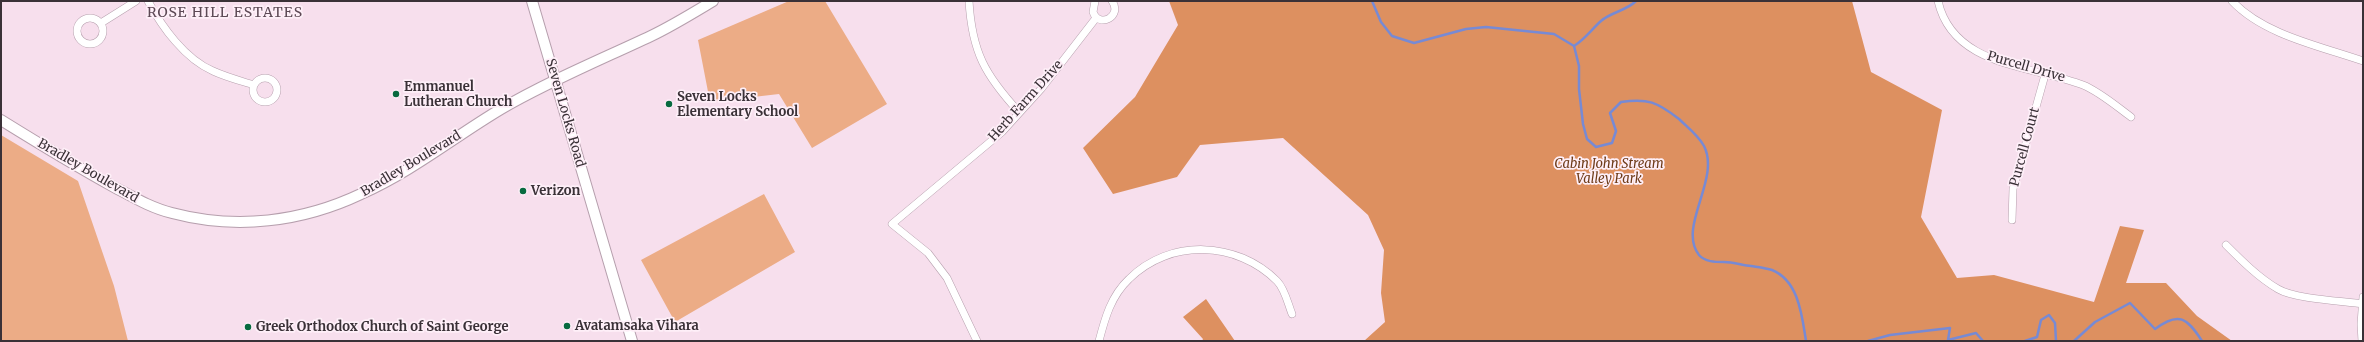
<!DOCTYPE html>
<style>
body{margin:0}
#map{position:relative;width:2364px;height:342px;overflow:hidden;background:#f7dfed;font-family:Merriweather,serif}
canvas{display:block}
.frame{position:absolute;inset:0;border:2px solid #3a3137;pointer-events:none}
</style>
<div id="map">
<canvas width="2364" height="342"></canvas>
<div class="frame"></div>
</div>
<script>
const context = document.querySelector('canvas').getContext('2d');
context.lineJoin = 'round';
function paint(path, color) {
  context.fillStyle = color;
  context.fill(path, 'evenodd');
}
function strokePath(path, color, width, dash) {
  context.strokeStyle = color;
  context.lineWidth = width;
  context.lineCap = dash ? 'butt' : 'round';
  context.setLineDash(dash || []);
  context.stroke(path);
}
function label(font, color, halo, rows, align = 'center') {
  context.font = font + ' Merriweather,serif';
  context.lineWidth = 3.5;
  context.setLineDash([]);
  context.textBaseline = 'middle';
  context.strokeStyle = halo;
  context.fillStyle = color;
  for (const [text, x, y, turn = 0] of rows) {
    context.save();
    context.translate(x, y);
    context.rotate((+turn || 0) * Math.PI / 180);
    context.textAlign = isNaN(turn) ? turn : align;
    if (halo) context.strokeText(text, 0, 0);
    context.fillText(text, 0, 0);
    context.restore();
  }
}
paint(new Path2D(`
 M789,1h36l62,103 -75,44 -33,-54 -69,8 -12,-62z
 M1,135l77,46 36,105 14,55h-127z
 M764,194l31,58 -120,70 -34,-62z`), '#ecac86');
paint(new Path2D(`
 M1169,1h683l19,71 71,38 -21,107 36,61 37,-3 100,27 26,-76 24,4 -18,53h40l31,33 35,25h-868l21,-19 -4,-29 3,-43 -16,-35 -85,-77 -83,7 -23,32 -64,17 -30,-46 52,-51 43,-72z
 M1206,299l29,42h-33l1,-2 -20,-22z`), '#dd9060');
strokePath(new Path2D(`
 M1372,1l9,21 11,14 22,7 52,-14 20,-2 68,7 20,12 5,20v23l4,35 4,15 9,8 16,-4 4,-12 -6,-18 11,-11c27,-4 36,0 58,17 8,8 19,16 25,27 17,33 -27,81 -5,109 6,7 16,7 25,7 9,0 18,3 27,4 6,1 15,2 21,4 27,11 30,46 34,71
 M1574,46c11,-7 17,-16 27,-25 10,-9 25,-10 35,-20
 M1868,341l22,-6 60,-7 -2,12 28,-7 7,8
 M2025,341l12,-4 4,-17 8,-5 6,8 1,18
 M2074,341l21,-19 35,-19 25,26c24,-18 32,-11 47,12`), '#778ad4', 2.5);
const minor = new Path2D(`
 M148,1c14,26 37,58 65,70 13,6 28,10 41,14
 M969,1c3,51 16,74 50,111
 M1095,1l-2,11c6,17 30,4 19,-11
 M1938,1c15,66 93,64 145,84 17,7 33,21 48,32
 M2232,1c32,34 88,45 131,60
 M77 31a13 13 0 1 1 26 0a13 13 0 1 1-26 0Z
 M101,23l35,-22
 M253 90a12 12 0 1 1 24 0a12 12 0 1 1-24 0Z
 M2012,220l1,-31 32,-114
 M2226,245c16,16 33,33 52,44 17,10 64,12 85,15
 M977,341l-30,-63 -19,-25 -36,-29 110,-92 39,-43 55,-71
 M1099,341c6,-23 12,-45 30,-62 41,-41 108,-38 148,2 8,8 11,23 15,33
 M2362,341l-1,-17 2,-27`);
const secondary = new Path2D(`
 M532,1l100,340
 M1,120c37,23 75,46 113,67 19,10 37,21 58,26 64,17 130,9 189,-19 50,-22 93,-57 140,-85 48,-28 99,-49 150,-73 21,-10 42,-23 62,-35`);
strokePath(minor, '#b69fad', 8);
strokePath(secondary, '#b69fad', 12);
strokePath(minor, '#fff', 7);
strokePath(secondary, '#fff', 10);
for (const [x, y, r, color] of [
 [396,94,4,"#076a3f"],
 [669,104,4,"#076a3f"],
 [523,191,4,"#076a3f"],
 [567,326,4,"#076a3f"],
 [248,327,4,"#076a3f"]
]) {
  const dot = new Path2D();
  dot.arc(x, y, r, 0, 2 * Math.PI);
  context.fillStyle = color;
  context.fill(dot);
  strokePath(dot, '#feeff8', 1.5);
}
label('13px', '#3a3137', '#feeff8', [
 ["Purcell Drive",2026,67,16],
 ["Herb Farm Drive",1026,101,-48],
 ["Seven Locks Road",565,113,74],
 ["Purcell Court",2025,147,-75],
 ["Bradley Boulevard",411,164,-31],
 ["Bradley Boulevard",88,171,30]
]);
label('bold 13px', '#3a3137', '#feeff8', [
 ["Emmanuel",404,87],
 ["Lutheran Church",404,102],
 ["Seven Locks",677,97],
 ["Elementary School",677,112],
 ["Verizon",531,191],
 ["Avatamsaka Vihara",575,326],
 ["Greek Orthodox Church of Saint George",256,327]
], 'left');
label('italic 13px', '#6e3b18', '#feeff8', [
 ["Cabin John Stream",1609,164],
 ["Valley Park",1609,179]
]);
context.letterSpacing = '1px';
label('14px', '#5d4955', '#feeff8', [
 ["ROSE HILL ESTATES",225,13]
]);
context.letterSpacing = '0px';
</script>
